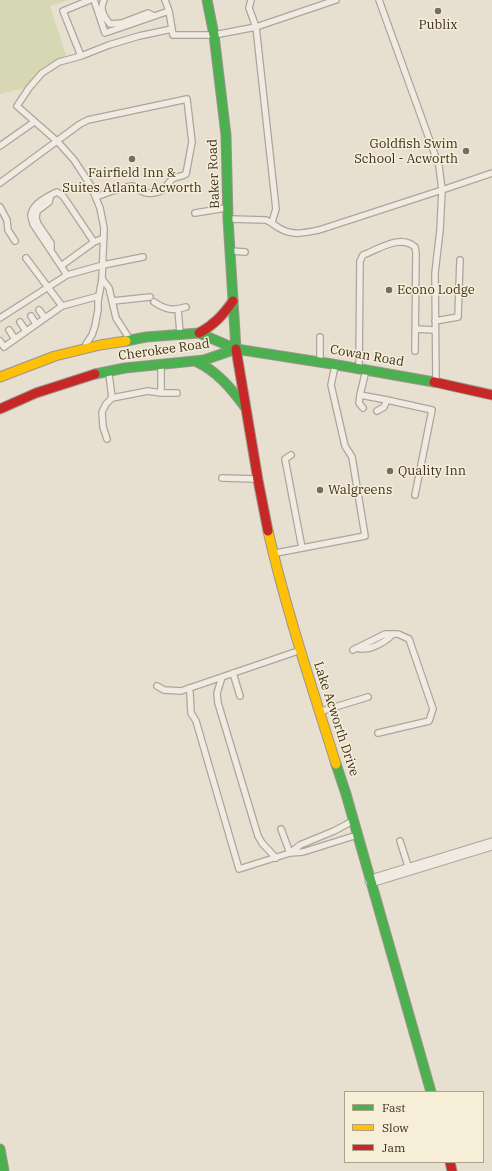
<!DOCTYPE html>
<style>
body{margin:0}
#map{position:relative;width:492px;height:1171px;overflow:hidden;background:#e7e0d1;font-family:"IBM Plex Serif",serif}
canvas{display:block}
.legend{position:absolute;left:344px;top:1091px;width:140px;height:72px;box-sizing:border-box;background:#f7eed8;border:1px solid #ada18e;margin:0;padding:5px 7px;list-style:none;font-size:12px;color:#3d2e20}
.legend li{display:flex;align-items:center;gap:8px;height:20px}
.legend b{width:20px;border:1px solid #ada18e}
</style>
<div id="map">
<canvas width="492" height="1171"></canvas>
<ul class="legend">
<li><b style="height:5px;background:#4caf50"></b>Fast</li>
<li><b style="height:5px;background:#ffc107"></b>Slow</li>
<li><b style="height:5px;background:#c62828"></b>Jam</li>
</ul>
</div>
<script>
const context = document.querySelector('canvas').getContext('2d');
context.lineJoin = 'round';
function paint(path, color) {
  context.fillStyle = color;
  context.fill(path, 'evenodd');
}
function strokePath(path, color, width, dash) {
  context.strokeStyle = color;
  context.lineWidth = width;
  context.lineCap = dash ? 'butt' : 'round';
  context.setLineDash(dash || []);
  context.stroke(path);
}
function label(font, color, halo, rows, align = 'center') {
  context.font = font + ' "IBM Plex Serif",serif';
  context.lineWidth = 3;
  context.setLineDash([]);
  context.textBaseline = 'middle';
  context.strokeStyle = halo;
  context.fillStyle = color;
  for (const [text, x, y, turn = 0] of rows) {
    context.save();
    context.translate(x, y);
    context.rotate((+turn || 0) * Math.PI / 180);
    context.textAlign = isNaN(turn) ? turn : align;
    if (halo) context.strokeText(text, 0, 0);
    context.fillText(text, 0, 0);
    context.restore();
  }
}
paint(new Path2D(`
 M0,0h69l-19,6 16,49 -24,12 -18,21 -24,6z`), '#d6d7b3');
const lane = new Path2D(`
 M94,0l11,33 64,-22
 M104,0c-5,9 0,17 6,24l12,-1 26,-10 6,3
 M165,0l4,11 4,24h41l42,-8 80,-27
 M251,0l-2,8 7,19 20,182 -4,13
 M379,0l60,166 3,24 -2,40 -5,43 1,108
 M81,56l-18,-45 27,-11
 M0,146l34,-24
 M0,183l80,-59 8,-4 99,-21 5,43 -6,32c-4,3 -8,2 -12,4 -4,2 -6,6 -9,10 -4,4 -13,6 -18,5 -6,0 -8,-6 -15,-7l-20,5 -16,6
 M51,195l-2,7 -12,9 -1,7 2,6 13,19v7
 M0,207l7,13 1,10 7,11
 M195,213l31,-5
 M229,219l37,1c5,2 8,5 13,8 13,8 26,5 40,2l123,-40 50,-17
 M231,251l14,1
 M26,258l36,48
 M61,266l33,-24 10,-4
 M67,275l-34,-51c0,-2 -2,-6 -2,-9 1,-11 17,-19 26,-23l6,4 31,46
 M102,279l7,9 7,30 13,20
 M113,301l37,-4
 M154,302c12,8 19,9 32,5
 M178,309l2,24
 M39,310l6,8
 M31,316l5,8
 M0,318l67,-43 36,-10 40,-8
 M435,321l23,-4 2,-57
 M20,322l6,9
 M415,329l20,1
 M9,330l6,9
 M0,341l4,6 58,-41 37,-10
 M86,344l6,-9 3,-9 3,-16v-9l4,-22 2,-51 -4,-20 -9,-22 -17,-26 -16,-18 -41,-36 12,-18 13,-15 17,-11 22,-6 28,-11 30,-9 33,-7
 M320,361v-24
 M359,366l1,-105 3,-6 5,-2c14,-6 33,-18 47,-6l1,6 -1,98
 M161,368v25
 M366,370l-6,25 27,5 45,10 -17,85
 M109,374l3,24
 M360,395l-1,8 4,5
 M377,411l7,-4 3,-7
 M107,439l-4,-12 -1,-15 4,-8 6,-6 36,-7 13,2h16
 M291,455l-6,4 17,89
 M222,478l34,1
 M276,553l89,-17 -13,-79 -7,-11 -14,-61 4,-19
 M356,648c12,4 28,-5 36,-13
 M353,650l32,-16h13l11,5 24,70 -4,12 -51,12
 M233,673l7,23
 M222,677l-5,16 1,10 40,133 4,7 14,15
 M157,686l7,4 17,1 117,-40
 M189,688l1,5 1,20 5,8 43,148 51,-16 13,-1 51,-16
 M322,711l46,-14
 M281,829l9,24
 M400,841l9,28
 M290,853l10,-8 34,-14 17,-9`);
const street = new Path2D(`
 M371,881l121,-37`);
const fast = new Path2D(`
 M207,0l7,35 12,100 2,84 8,130 96,15 102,18
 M126,341l20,-4 53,-4 37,16
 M195,361c22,10 36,27 50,46
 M95,374l30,-6 79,-8 32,-11
 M336,764l10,30 85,298
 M0,1149l4,22`);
const slow = new Path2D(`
 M0,377l55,-21 45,-11 26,-4
 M268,531c18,79 44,156 68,233`);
const jam = new Path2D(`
 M199,333c15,-8 24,-18 34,-32
 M236,349l22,131 10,51
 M434,382l58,13
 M0,409l36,-16 59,-19
 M450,1162l2,9`);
strokePath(lane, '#ada599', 8);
strokePath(street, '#ada599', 13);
strokePath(fast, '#9c958a', 11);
strokePath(slow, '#9c958a', 11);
strokePath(jam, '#9c958a', 11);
strokePath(lane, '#efebe3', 5.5);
strokePath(street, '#efebe3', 11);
strokePath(fast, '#4caf50', 9);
strokePath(slow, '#ffc107', 9);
strokePath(jam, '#c62828', 9);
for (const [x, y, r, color] of [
 [438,11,4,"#786c5e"],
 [466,151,4,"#786c5e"],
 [132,159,4,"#786c5e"],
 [389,290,4,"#786c5e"],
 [390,471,4,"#786c5e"],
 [320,490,4,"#786c5e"]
]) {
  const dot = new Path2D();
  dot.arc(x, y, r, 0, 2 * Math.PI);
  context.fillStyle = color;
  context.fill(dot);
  strokePath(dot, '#f7eed8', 1.5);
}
label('13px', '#3d2e20', '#f7eed8', [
 ["Publix",438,25,"center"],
 ["Goldfish Swim",458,144,"right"],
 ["School - Acworth",458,159,"right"],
 ["Fairfield Inn &",132,173,"center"],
 ["Suites Atlanta Acworth",132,188,"center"],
 ["Econo Lodge",397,290],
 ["Quality Inn",398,471],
 ["Walgreens",328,490]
], 'left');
label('13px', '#3d2e20', '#f7eed8', [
 ["Baker Road",214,174,-92],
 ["Cherokee Road",164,350,-8],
 ["Cowan Road",367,356,10],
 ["Lake Acworth Drive",336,719,72]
]);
</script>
